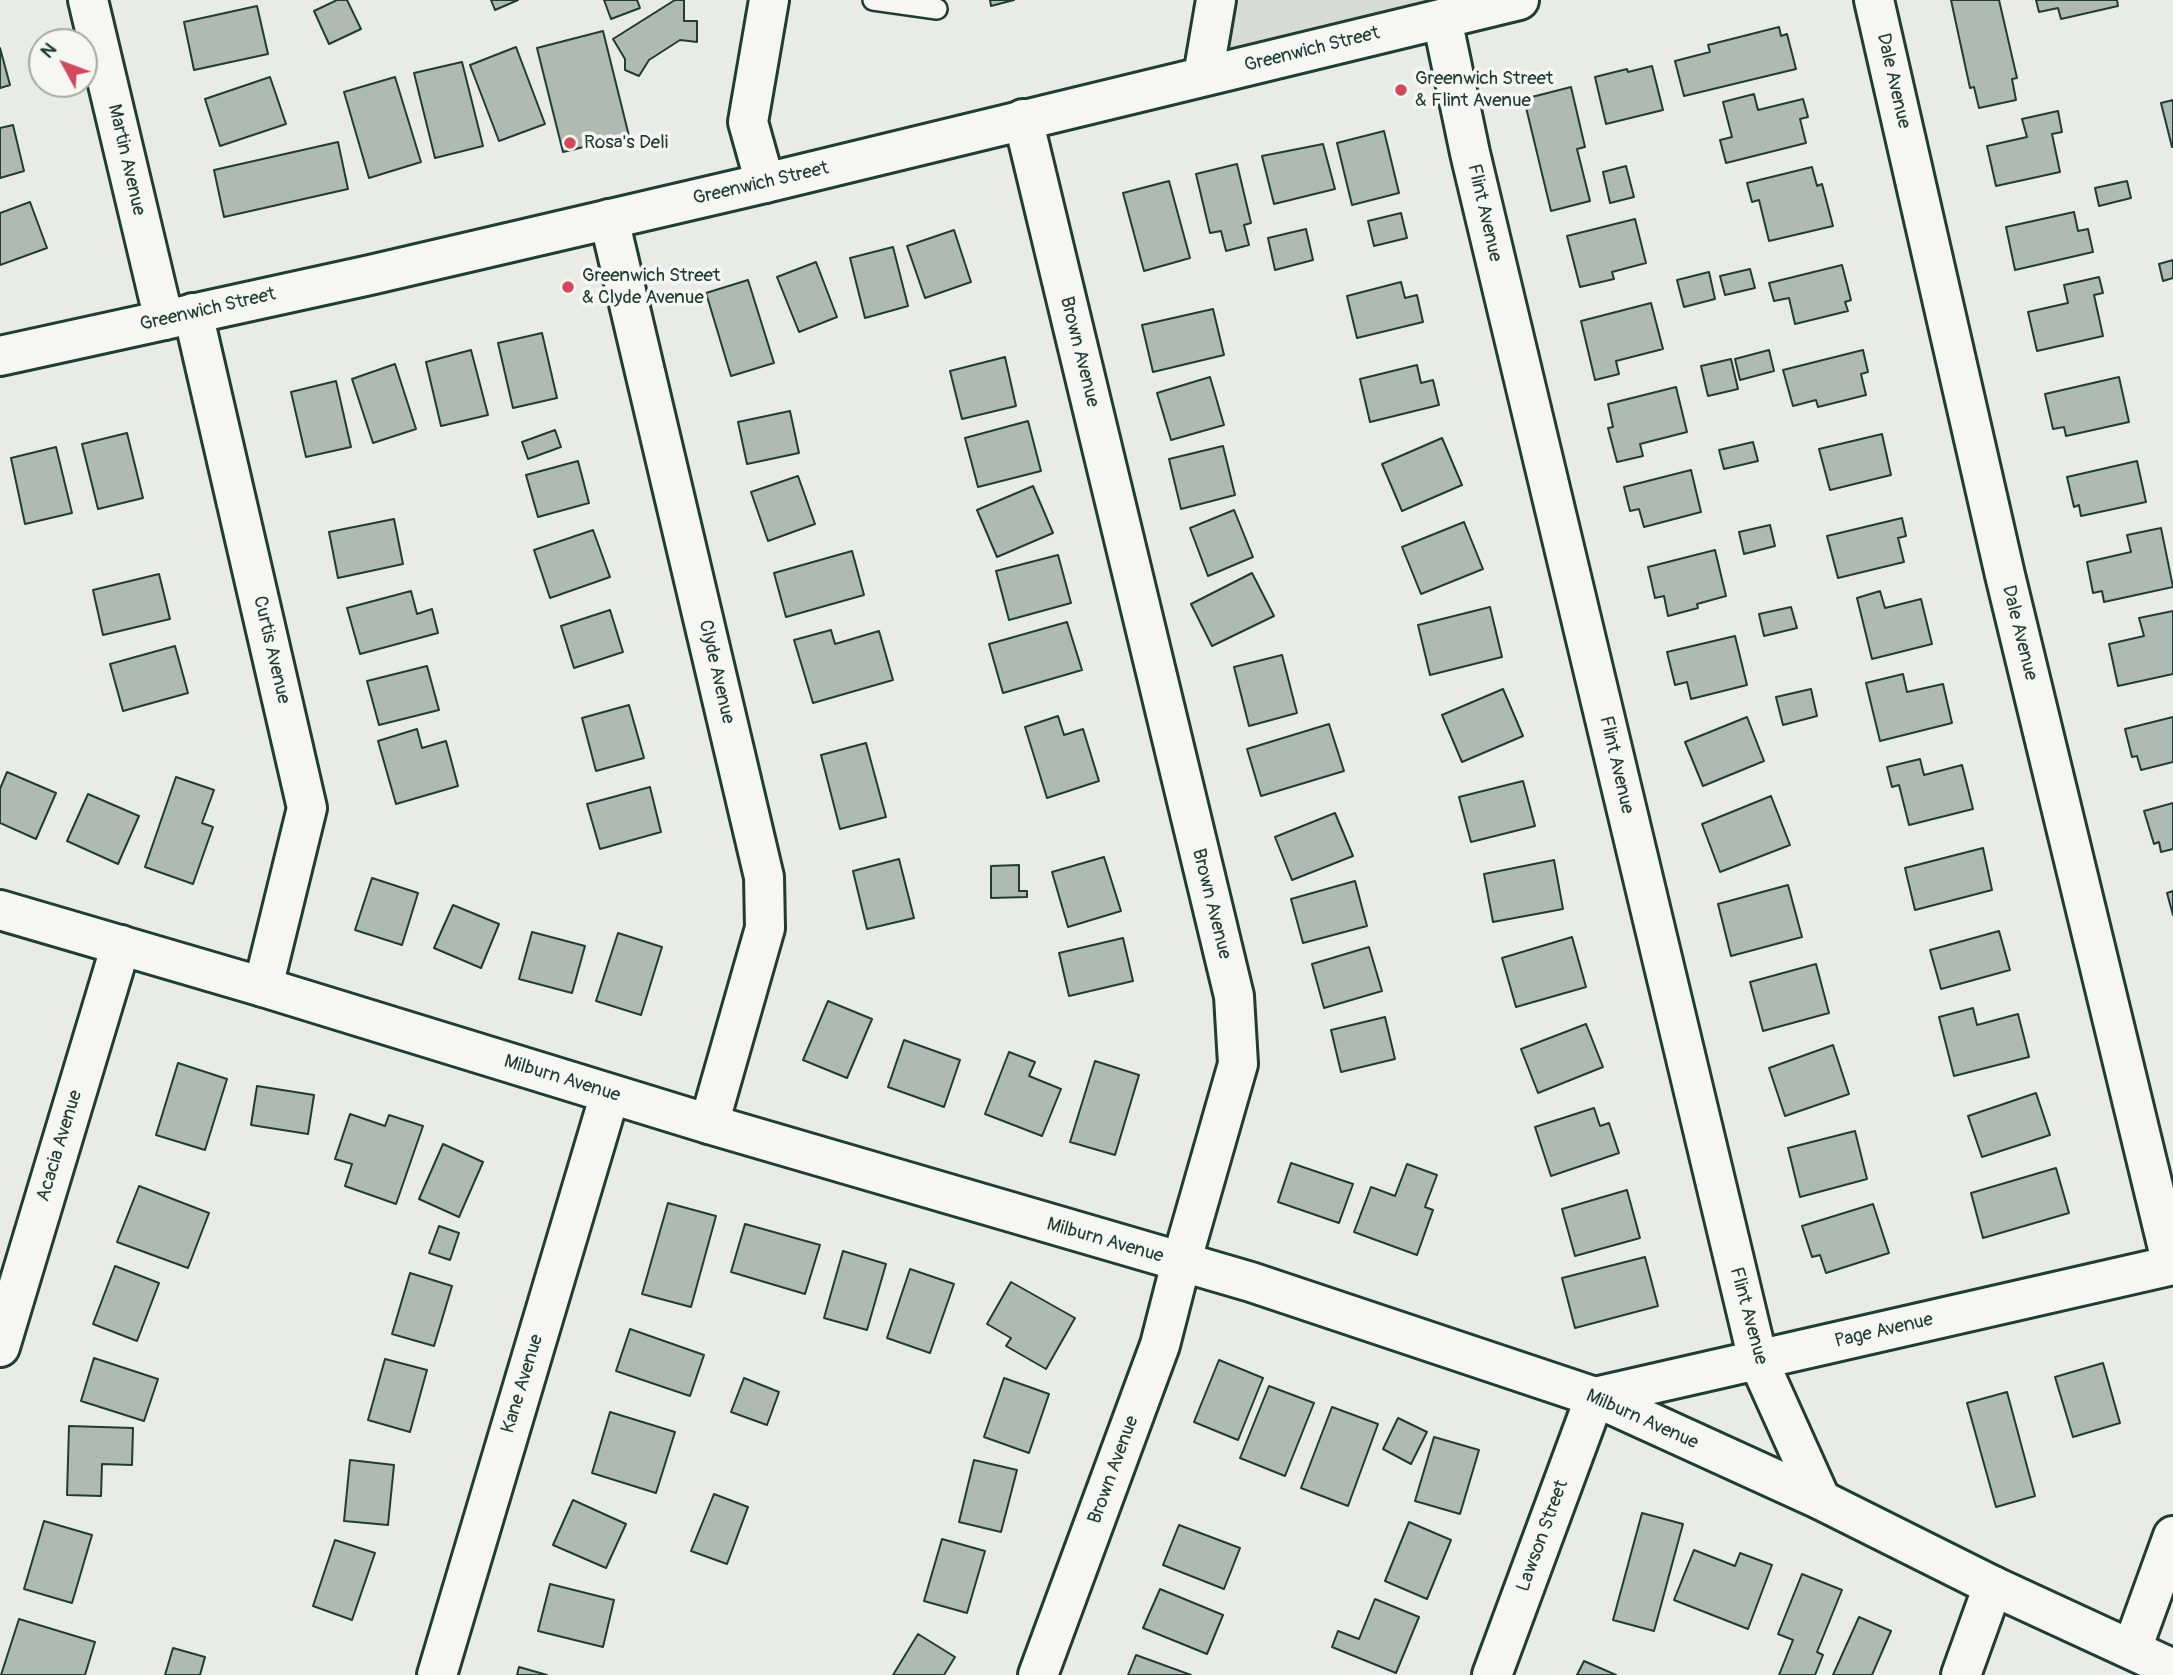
<!DOCTYPE html>
<style>
body{margin:0}
#map{position:relative;width:2173px;height:1675px;overflow:hidden;background:#e9ebe7;font-family:Pangolin,sans-serif}
canvas{display:block}
.north{position:absolute;left:28px;top:28px;width:70px;height:70px;box-sizing:border-box;background:#f6f6f2;border:2px solid #a0aca6;border-radius:50%;rotate:311deg;font-size:19px;font-weight:700;line-height:28px;text-align:center;color:#1f3d34}
.north::after{content:'';display:block;margin:auto;width:24px;height:32px;background:#d1495b;clip-path:polygon(50% 0,100% 100%,50% 72%,0 100%)}
</style>
<div id="map">
<canvas width="2173" height="1675"></canvas>
<div class="north">N</div>
</div>
<script>
const context = document.querySelector('canvas').getContext('2d');
context.lineJoin = 'round';
function paint(path, color) {
  context.fillStyle = color;
  context.fill(path, 'evenodd');
}
function strokePath(path, color, width, dash) {
  context.strokeStyle = color;
  context.lineWidth = width;
  context.lineCap = dash ? 'butt' : 'round';
  context.setLineDash(dash || []);
  context.stroke(path);
}
function label(font, color, halo, rows, align = 'center') {
  context.font = font + ' Pangolin,sans-serif';
  context.lineWidth = 7;
  context.setLineDash([]);
  context.textBaseline = 'middle';
  context.strokeStyle = halo;
  context.fillStyle = color;
  for (const [text, x, y, turn = 0] of rows) {
    context.save();
    context.translate(x, y);
    context.rotate((+turn || 0) * Math.PI / 180);
    context.textAlign = isNaN(turn) ? turn : align;
    if (halo) context.strokeText(text, 0, 0);
    context.fillText(text, 0, 0);
    context.restore();
  }
}
paint(new Path2D(`
 M1221,0h292l-307,73z`), '#d8dcd8');
const building = new Path2D(`
 M337,0h10l14,29 -32,15 -15,-33z
 M491,0h27l-23,10z
 M604,0h33l3,8 -29,11z
 M675,0h9v21h13v21l-17,-2 -31,20 -10,16 -14,-6v-11l-12,-20z
 M990,0h24l-23,6z
 M1951,0h48l18,78 -5,1 4,21 -37,8 -5,-21 -4,1z
 M2036,0h81l1,6 -57,13 -3,-11 -19,4z
 M257,6l11,48 -74,16 -10,-48z
 M1779,27l2,9 6,-2 9,35 -112,27 -9,-35 35,-9 -2,-7z
 M603,31l26,105 -66,16 -26,-104z
 M516,47l29,77 -46,17 -29,-76z
 M0,48l10,37 -10,3z
 M462,62l21,84 -48,12 -21,-85z
 M1652,66l11,44 -57,14 -11,-47 32,-8 1,3z
 M270,77l16,47 -66,22 -15,-47z
 M395,77l26,85 -52,16 -25,-86z
 M1571,87l14,60 -8,2 13,52 -39,10 -27,-112z
 M1754,94l4,16 45,-11 5,18 -8,2 6,24 -80,20 -6,-23 12,-3 -9,-35z
 M2173,100v47h-1l-11,-44z
 M2058,111l4,21 -10,2 8,38 -64,14 -9,-40 40,-9 -5,-18z
 M13,125l11,46 -24,7v-50z
 M1384,131l15,62 -47,12 -15,-62z
 M338,142l10,47 -124,28 -10,-47z
 M1323,144l12,45 -61,15 -12,-48z
 M1237,164l14,59 -7,2 5,20 -23,6 -5,-20 -11,2 -14,-59z
 M1626,166l8,31 -24,6 -7,-31z
 M1812,167l5,19 5,-2 11,42 -64,15 -10,-41 -7,2 -5,-19z
 M1169,181l21,77 -46,13 -21,-78z
 M2127,181l4,17 -32,8 -4,-18z
 M30,202l17,46 -47,17v-52z
 M2074,212l4,19 10,-2 5,23 -78,18 -9,-43z
 M1401,213l6,25 -33,8 -6,-25z
 M1635,219l11,44 -34,9 2,7 -34,8 -13,-51z
 M1306,229l7,31 -38,10 -7,-32z
 M954,230l17,52 -46,16 -18,-52z
 M893,247l15,59 -43,12 -15,-60z
 M2173,260v18l-10,3 -4,-17z
 M816,262l21,55 -38,15 -22,-55z
 M1842,265l9,35 -6,2 3,9 -53,13 -6,-26 -15,3 -5,-18z
 M1750,269l5,19 -30,7 -5,-19z
 M1709,272l6,27 -31,8 -7,-27z
 M2099,277l4,16 -9,2 9,41 -66,15 -9,-39 40,-9 -4,-18z
 M748,280l26,83 -43,13 -25,-83z
 M1401,282l4,16 12,-3 6,27 -66,16 -10,-42z
 M1651,303l12,46 -47,12 3,13 -24,6 -14,-59z
 M1213,309l11,46 -71,17 -11,-47z
 M542,333l15,65 -44,10 -15,-65z
 M471,350l17,65 -47,11 -15,-64z
 M1769,350l5,21 -34,9 -5,-21z
 M1863,350l5,22 -7,2 5,21 -48,12 -2,-7 -23,6 -10,-36z
 M1005,357l11,49 -54,13 -12,-48z
 M1731,359l7,30 -30,7 -7,-30z
 M395,364l21,65 -43,14 -21,-64z
 M1417,365l4,18 12,-3 6,25 -69,17 -10,-43z
 M1210,377l14,48 -53,15 -14,-47z
 M2119,377l10,45 -63,14 -2,-9 -11,2 -8,-35z
 M336,381l15,66 -45,10 -15,-65z
 M1676,387l11,45 -47,12 3,12 -26,6 -9,-34 5,-1 -5,-23z
 M790,411l9,42 -52,11 -9,-42z
 M1028,421l13,50 -63,16 -13,-49z
 M555,430l6,17 -33,12 -6,-17z
 M127,433l16,65 -45,11 -16,-65z
 M1882,434l9,41 -61,15 -11,-41z
 M1442,438l20,47 -60,26 -20,-47z
 M1753,442l5,19 -34,8 -5,-19z
 M1223,446l12,49 -54,14 -12,-50z
 M56,447l16,66 -47,11 -14,-66z
 M578,461l11,42 -51,14 -12,-42z
 M2137,461l9,41 -65,14 -2,-11 -5,2 -7,-30z
 M1691,470l10,42 -57,15 -5,-18 -9,2 -6,-24z
 M798,476l17,48 -47,17 -17,-49z
 M1033,486l20,47 -56,24 -20,-47z
 M1234,510l19,47 -45,19 -18,-48z
 M1902,518l4,18 -8,2 6,24 -66,16 -11,-42z
 M394,519l9,45 -65,14 -9,-46z
 M1464,522l19,47 -62,25 -19,-47z
 M1770,525l5,21 -31,8 -5,-22z
 M2161,528l12,59 -69,15 -2,-11 -9,2 -6,-31 44,-10 -4,-17z
 M593,530l17,47 -60,21 -16,-48z
 M1715,550l11,46 -29,8 1,4 -30,8 -4,-20 -9,2 -7,-31z
 M852,551l12,44 -78,22 -12,-44z
 M1058,555l13,48 -62,17 -13,-49z
 M1252,573l22,43 -62,30 -21,-42z
 M159,574l11,45 -67,16 -10,-45z
 M411,591l6,23 15,-5 6,24 -78,21 -13,-46z
 M1880,591l5,17 36,-9 11,45 -60,15 -15,-61z
 M1490,607l12,50 -72,18 -12,-50z
 M1791,607l6,21 -33,8 -5,-22z
 M610,610l13,42 -49,16 -13,-42z
 M2173,611v63l-55,12 -9,-42 35,-8 -5,-18z
 M1067,622l15,48 -79,23 -14,-49z
 M831,630l4,14 44,-13 14,49 -80,23 -19,-63z
 M1735,636l12,49 -56,14 -4,-17 -12,3 -8,-33z
 M175,646l13,47 -65,18 -13,-47z
 M1282,655l15,58 -48,13 -15,-59z
 M427,666l12,44 -60,15 -12,-44z
 M1903,674l4,18 36,-8 9,39 -72,18 -14,-58z
 M1503,689l20,47 -61,26 -20,-47z
 M1811,689l6,27 -34,9 -7,-28z
 M629,705l15,53 -48,13 -14,-53z
 M1058,716l6,19 19,-6 16,52 -52,17 -22,-71z
 M1747,717l17,44 -61,25 -18,-44z
 M2173,717v45l-32,8 -4,-14 -5,1 -7,-28z
 M1329,724l15,47 -83,25 -14,-47z
 M417,729l5,19 24,-7 12,45 -62,18 -18,-63z
 M866,743l20,74 -46,12 -19,-74z
 M1920,759l4,16 38,-10 11,44 -64,16 -10,-40 -7,2 -5,-20z
 M7,772l49,21 -20,46 -36,-16v-34z
 M176,777l38,13 -12,33 11,4 -20,57 -48,-17z
 M1523,781l12,45 -64,16 -12,-45z
 M650,787l11,45 -61,17 -13,-45z
 M88,794l51,22 -21,48 -51,-23z
 M1771,796l19,49 -70,27 -18,-48z
 M2173,803v46l-12,3 -2,-10 -5,2 -10,-33z
 M1335,813l18,43 -61,24 -17,-43z
 M1983,848l9,42 -77,20 -10,-42z
 M1104,857l17,54 -53,16 -16,-55z
 M899,859l15,59 -47,11 -14,-58z
 M1554,860l9,49 -70,13 -9,-48z
 M1019,865v26h8v6l-36,1v-32z
 M372,878l46,15 -16,52 -47,-15z
 M1355,881l12,45 -64,17 -12,-44z
 M1788,885l14,52 -71,19 -13,-52z
 M2173,891v24l-6,-22z
 M453,905l46,19 -18,44 -47,-20z
 M1999,931l11,39 -69,19 -11,-39z
 M532,932l53,14 -13,47 -53,-14z
 M618,933l44,14 -21,68 -45,-14z
 M1572,937l14,50 -70,20 -14,-49z
 M1123,938l10,43 -64,15 -10,-43z
 M1369,947l13,44 -58,17 -12,-44z
 M1816,964l13,49 -66,18 -13,-49z
 M828,1001l44,18 -25,59 -44,-18z
 M1973,1008l4,17 41,-11 11,43 -75,19 -15,-59z
 M1385,1017l10,42 -54,13 -10,-42z
 M1586,1024l17,43 -65,26 -17,-44z
 M904,1040l56,20 -16,47 -56,-20z
 M1833,1045l16,49 -64,22 -16,-48z
 M1009,1052l26,10 -6,14 32,13 -19,47 -57,-22z
 M1095,1061l44,14 -24,80 -45,-13z
 M178,1063l49,16 -22,71 -49,-15z
 M257,1086l57,9 -6,39 -57,-9z
 M2036,1093l14,42 -68,22 -14,-41z
 M1594,1108l6,18 9,-3 10,30 -68,23 -16,-49z
 M350,1114l35,12 4,-11 34,11 -27,78 -51,-18 7,-22 -17,-5z
 M1855,1131l12,48 -67,18 -12,-49z
 M443,1144l40,18 -24,55 -40,-18z
 M1291,1163l62,21 -14,39 -61,-21z
 M1407,1164l30,11 -12,32 8,3 -16,45 -63,-23 17,-45 24,9z
 M2056,1168l13,45 -86,25 -12,-45z
 M139,1186l70,27 -21,55 -71,-26z
 M1627,1190l13,48 -65,18 -13,-47z
 M668,1203l48,13 -25,91 -49,-13z
 M1873,1204l16,49 -63,20 -6,-18 -8,2 -10,-31z
 M745,1224l75,21 -15,49 -74,-22z
 M439,1226l20,7 -9,27 -21,-7z
 M843,1251l43,13 -19,66 -43,-12z
 M1645,1257l13,49 -83,22 -13,-50z
 M115,1266l44,17 -22,58 -44,-17z
 M910,1269l44,15 -24,69 -43,-15z
 M410,1273l42,13 -18,60 -42,-12z
 M1011,1282l64,36 -29,51 -40,-23 5,-8 -24,-14z
 M630,1329l74,26 -14,41 -74,-25z
 M94,1358l64,21 -14,42 -63,-20z
 M385,1359l42,11 -17,62 -42,-12z
 M1219,1360l44,18 -25,62 -44,-18z
 M2103,1363l17,60 -47,14 -18,-60z
 M744,1378l35,14 -12,33 -36,-13z
 M1004,1378l45,16 -20,59 -45,-16z
 M1269,1386l45,17 -29,73 -45,-18z
 M2007,1392l28,104 -39,11 -29,-104z
 M1332,1407l46,17 -30,82 -47,-18z
 M610,1412l65,20 -19,61 -64,-20z
 M1398,1418l29,14 -16,32 -28,-15z
 M69,1426l64,2 -1,37 -30,-1 -1,32 -34,-1z
 M1434,1437l45,13 -19,64 -45,-13z
 M350,1460l44,5 -6,60 -44,-4z
 M974,1460l43,10 -16,62 -42,-10z
 M714,1494l34,13 -21,57 -36,-13z
 M573,1500l53,24 -20,44 -53,-23z
 M1642,1513l41,11 -29,107 -41,-11z
 M44,1521l48,14 -20,68 -48,-14z
 M1409,1522l42,18 -24,59 -42,-18z
 M1179,1525l61,23 -16,41 -61,-24z
 M942,1539l43,12 -18,62 -43,-12z
 M335,1540l40,13 -23,67 -39,-14z
 M1694,1550l41,16 5,-13 32,12 -24,64 -74,-29z
 M1802,1574l40,16 -25,62 6,3 -8,20h-36l14,-35 -15,-6z
 M550,1584l64,16 -11,47 -65,-16z
 M1160,1589l63,26 -16,39 -64,-26z
 M1375,1599l44,18 -23,56 -64,-26 6,-16 21,8z
 M1859,1617l32,14 -19,44h-39z
 M19,1619l76,23 -10,33h-84z
 M918,1634l37,23 -11,18h-51z
 M173,1648l32,9 -5,18h-35z
 M1136,1655l55,20h-63z
 M1584,1661l32,14h-39z
 M519,1667l28,8h-30z`);
paint(building, '#b0bab5');
strokePath(building, '#1f3d34', 2);
const service = new Path2D(`
 M873,0l64,9`);
const minor = new Path2D(`
 M88,0l76,320
 M1874,0l131,575 167,690
 M1442,19l28,134 288,1207 63,140
 M1023,119l211,877 4,68 -57,199 -21,82 -122,330
 M765,183l-17,-61 21,-122
 M609,219l155,658 1,51 -56,196
 M193,313l114,495 -44,179
 M0,1347l121,-402
 M2132,1649l41,-113
 M437,1675l173,-581
 M1492,1675l103,-278 578,-132
 M1961,1675l32,-89`);
const tertiary = new Path2D(`
 M1203,76l13,-76
 M0,910l263,77 446,137 542,158 344,115 226,103 172,86 180,83`);
const primary = new Path2D(`
 M0,356l370,-81 395,-92 754,-183`);
strokePath(service, '#1f3d34', 24);
strokePath(minor, '#1f3d34', 44);
strokePath(tertiary, '#1f3d34', 44);
strokePath(primary, '#1f3d34', 44);
strokePath(service, '#f6f6f2', 19);
strokePath(minor, '#f6f6f2', 38);
strokePath(tertiary, '#f6f6f2', 38);
strokePath(primary, '#f6f6f2', 38);
for (const [x, y, r, color] of [
 [1401,90,7,"#d1495b"],
 [570,143,7,"#d1495b"],
 [568,287,7,"#d1495b"]
]) {
  const dot = new Path2D();
  dot.arc(x, y, r, 0, 2 * Math.PI);
  context.fillStyle = color;
  context.fill(dot);
  strokePath(dot, '#f6f6f2', 2.5);
}
label('19px', '#1f3d34', '#f6f6f2', [
 ["Greenwich Street",1312,50,-14],
 ["Dale Avenue",1893,81,77],
 ["Martin Avenue",126,160,77],
 ["Greenwich Street",761,184,-13],
 ["Flint Avenue",1484,213,77],
 ["Greenwich Street",208,310,-13],
 ["Brown Avenue",1079,352,76],
 ["Dale Avenue",2019,633,76],
 ["Curtis Avenue",271,650,77],
 ["Clyde Avenue",716,672,77],
 ["Flint Avenue",1616,765,77],
 ["Brown Avenue",1211,904,76],
 ["Milburn Avenue",562,1079,17],
 ["Acacia Avenue",60,1146,-73],
 ["Milburn Avenue",1105,1241,16],
 ["Flint Avenue",1748,1316,75],
 ["Page Avenue",1884,1331,-13],
 ["Kane Avenue",523,1384,-73],
 ["Milburn Avenue",1642,1420,24],
 ["Brown Avenue",1114,1470,-70],
 ["Lawson Street",1543,1536,-70]
]);
label('19px', '#1f3d34', '#f6f6f2', [
 ["Greenwich Street",1415,79],
 ["& Flint Avenue",1415,101],
 ["Rosa's Deli",584,143],
 ["Greenwich Street",582,276],
 ["& Clyde Avenue",582,298]
], 'left');
</script>
